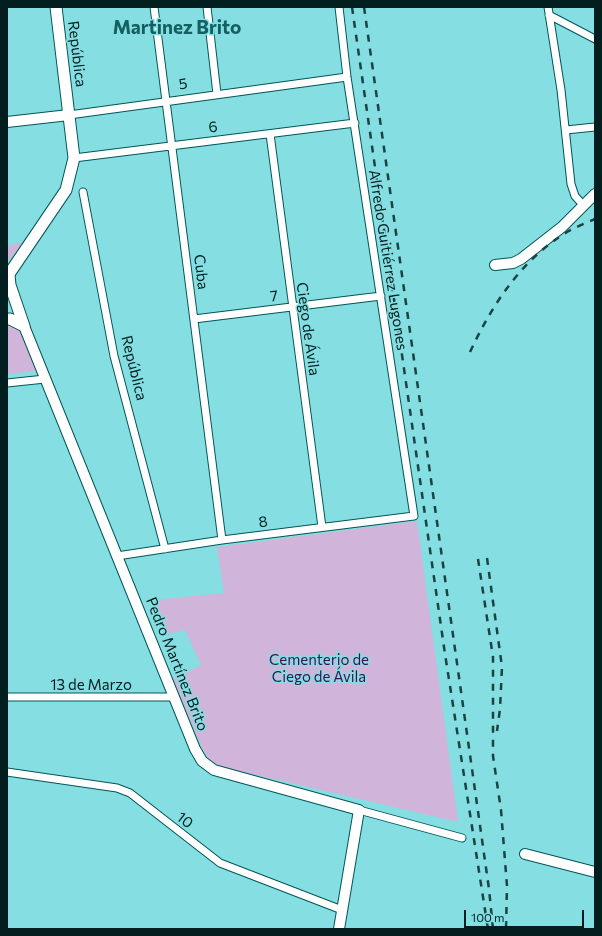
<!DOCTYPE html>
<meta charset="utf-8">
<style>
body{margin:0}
#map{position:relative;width:602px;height:936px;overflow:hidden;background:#85dee1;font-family:Commissioner,sans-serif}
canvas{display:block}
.frame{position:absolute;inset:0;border:8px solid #021e1f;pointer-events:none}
.scale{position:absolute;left:464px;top:910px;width:120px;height:18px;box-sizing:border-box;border:2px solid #021e1f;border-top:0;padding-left:5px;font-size:12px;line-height:14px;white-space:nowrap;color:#021e1f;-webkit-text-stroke:3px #85dee1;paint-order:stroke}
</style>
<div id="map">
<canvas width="602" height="936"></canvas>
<div class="frame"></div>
<div class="scale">100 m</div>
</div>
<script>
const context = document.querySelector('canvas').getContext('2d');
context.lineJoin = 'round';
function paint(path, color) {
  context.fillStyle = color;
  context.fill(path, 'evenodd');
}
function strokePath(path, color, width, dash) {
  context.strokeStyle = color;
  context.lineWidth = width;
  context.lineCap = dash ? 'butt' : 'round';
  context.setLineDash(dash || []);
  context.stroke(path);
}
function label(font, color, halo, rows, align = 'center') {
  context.font = font + ' Commissioner,sans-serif';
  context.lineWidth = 3;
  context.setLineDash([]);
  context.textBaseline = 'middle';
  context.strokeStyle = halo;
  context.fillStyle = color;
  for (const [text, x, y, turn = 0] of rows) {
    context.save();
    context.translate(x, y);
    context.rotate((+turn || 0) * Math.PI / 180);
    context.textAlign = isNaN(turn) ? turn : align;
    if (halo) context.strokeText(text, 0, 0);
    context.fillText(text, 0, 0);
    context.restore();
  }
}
paint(new Path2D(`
 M23,242l-16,21v-17z
 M7,322l8,4 7,8 14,34v3l-29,3z
 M417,521l41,301 -240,-56 -9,-7 -6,-9 -30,-71 28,-14 -16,-35 -16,4 -14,-34 69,-7 -7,-46z`), '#d1b4d9');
const street = new Path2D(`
 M154,7l68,533
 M207,7l10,87
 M548,7l13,83 10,94 4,12 9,10
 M549,15l46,24
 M69,115l278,-38
 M566,130l29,-3
 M270,134l52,393
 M74,158l281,-35
 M83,192l31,164 51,193
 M194,319l187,-23
 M7,383l38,-4
 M117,556l105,-16 192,-24 -67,-439 -8,-70
 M7,697h167
 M7,772l110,16 13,5 90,70 122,47
 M359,810l103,28`);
const secondary = new Path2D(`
 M7,122l62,-7
 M495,265l18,-2 8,-4 41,-32 33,-33
 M24,326l171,423 7,12 12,9 145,40 -20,119
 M525,854l70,18`);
const primary = new Path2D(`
 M9,275l1,10 14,41
 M7,277l59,-87 8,-32 -18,-151
 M7,319h3l14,7`);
strokePath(street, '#025557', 9);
strokePath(secondary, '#025557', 12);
strokePath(primary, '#025557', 13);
strokePath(street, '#fff', 7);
strokePath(secondary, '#fff', 10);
strokePath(primary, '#fff', 11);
strokePath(new Path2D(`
 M352,7l93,647 43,275
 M364,7l125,882 4,40
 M470,352c22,-47 51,-92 97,-120 9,-5 19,-9 28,-13
 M487,558l15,109 -2,42 -3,22
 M478,559l15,98v99l8,54 6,76 -1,43`), '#1b4344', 2.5, [7, 7]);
label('15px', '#021e1f', '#85dee1', [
 ["República",77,54,83],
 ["5",183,84,-8],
 ["6",213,127,-6],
 ["Alfredo Guitiérrez Lugones",388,260,81],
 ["Cuba",201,272,83],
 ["7",274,296,-7],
 ["Ciego de Ávila",308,329,82],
 ["República",134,368,76],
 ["8",263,522,-8],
 ["Pedro Martínez Brito",177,664,68],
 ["13 de Marzo",91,685],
 ["10",185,820,38]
]);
label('15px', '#460a55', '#85dee1', [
 ["Cementerio de",319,660],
 ["Ciego de Ávila",319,677]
]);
label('bold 19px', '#145f61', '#85dee1', [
 ["Martinez Brito",177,28]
]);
</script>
